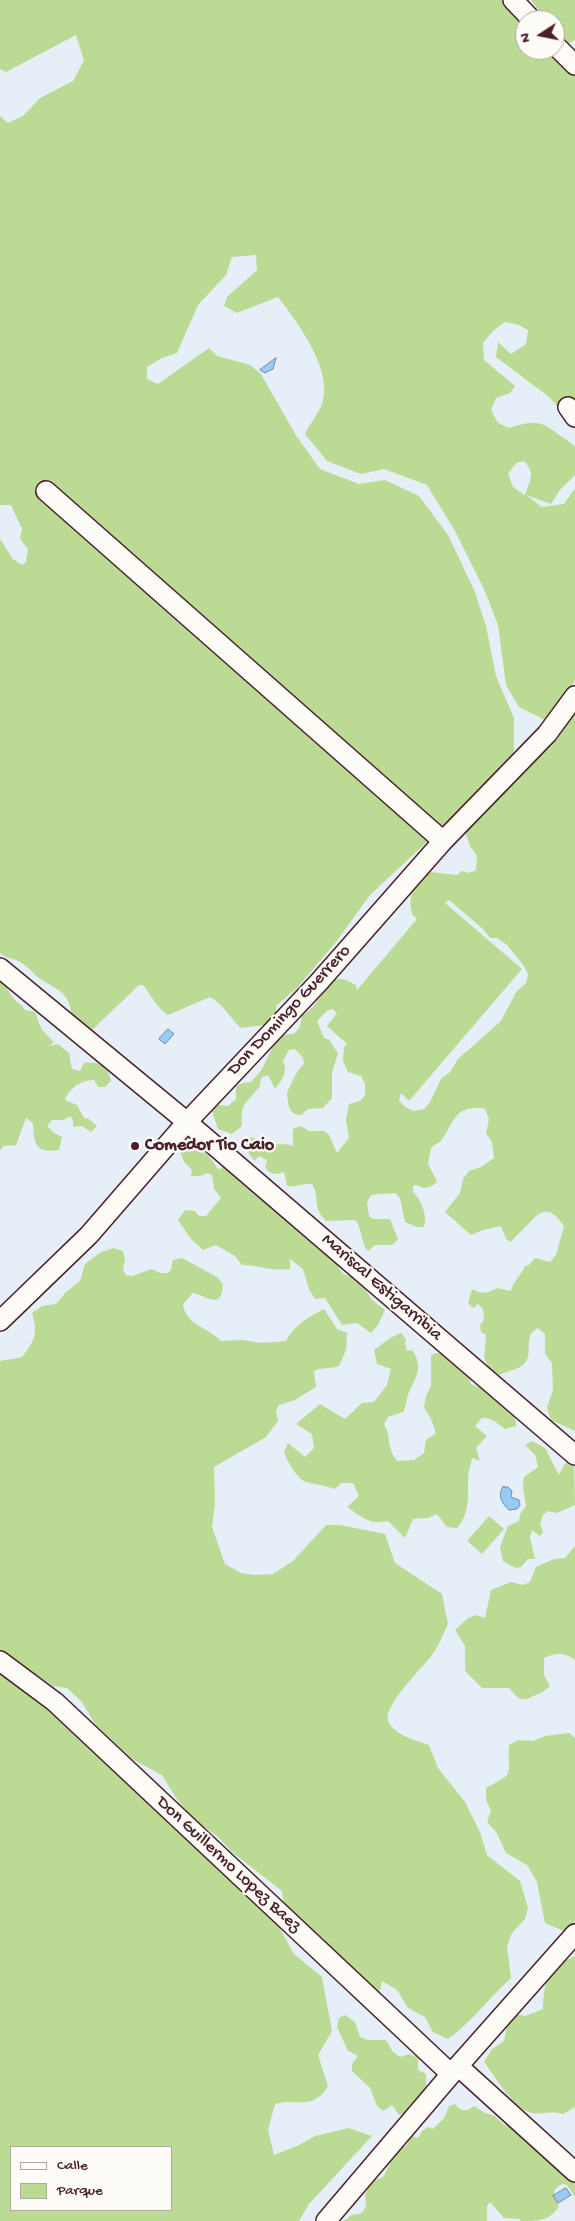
<!DOCTYPE html>
<style>
body{margin:0}
#map{position:relative;width:575px;height:2221px;overflow:hidden;background:#e6eef8;font-family:"Gochi Hand",sans-serif}
canvas{display:block}
.legend{position:absolute;left:10px;top:2146px;width:162px;height:65px;box-sizing:border-box;background:#fdfcf7;border:1px solid #b5a4a5;margin:0;padding:6px 9px;list-style:none;font-size:15px;color:#4a1f2b}
.legend li{display:flex;align-items:center;gap:10px;height:25px}
.legend b{width:25px;border:1px solid #b5a4a5}
.north{position:absolute;left:515px;top:10px;width:50px;height:50px;box-sizing:border-box;background:#fdfcf7;border:1px solid #b5a4a5;border-radius:50%;rotate:259deg;font-size:14px;font-weight:700;line-height:20px;text-align:center;color:#4a1f2b}
.north::after{content:'';display:block;margin:auto;width:18px;height:22px;background:#4a1f2b;clip-path:polygon(50% 0,100% 100%,50% 72%,0 100%)}
</style>
<div id="map">
<canvas width="575" height="2221"></canvas>
<ul class="legend">
<li><b style="height:6px;background:#fdfcf7"></b>Calle</li>
<li><b style="height:14px;background:#bbdb94"></b>Parque</li>
</ul>
<div class="north">N</div>
</div>
<script>
const context = document.querySelector('canvas').getContext('2d');
context.lineJoin = 'round';
function paint(path, color) {
  context.fillStyle = color;
  context.fill(path, 'evenodd');
}
function strokePath(path, color, width, dash) {
  context.strokeStyle = color;
  context.lineWidth = width;
  context.lineCap = dash ? 'butt' : 'round';
  context.setLineDash(dash || []);
  context.stroke(path);
}
function label(font, color, halo, rows, align = 'center') {
  context.font = font + ' "Gochi Hand",sans-serif';
  context.lineWidth = 4.5;
  context.setLineDash([]);
  context.textBaseline = 'middle';
  context.strokeStyle = halo;
  context.fillStyle = color;
  for (const [text, x, y, turn = 0] of rows) {
    context.save();
    context.translate(x, y);
    context.rotate((+turn || 0) * Math.PI / 180);
    context.textAlign = isNaN(turn) ? turn : align;
    if (halo) context.strokeText(text, 0, 0);
    context.fillText(text, 0, 0);
    context.restore();
  }
}
paint(new Path2D(`
 M0,0h522l20,20h-17v30h30v-30h-9l-15,-20h44v40l-8,4 8,8v374l-26,-29 -53,-40 2,-15 13,12 15,-10 2,-14 -9,-5 -14,-3 -11,8 -11,13 1,17 31,26 -5,7 -14,5 -5,12 7,13 11,5c23,-7 31,-9 50,7 6,4 12,7 16,12v28l-15,15 -9,14 -25,-9 16,12 22,-3 11,-16v193l-30,39 -26,-13 -13,-22 -8,-60 -14,-36 -29,-58 -28,-46 -43,-16 -23,5 -34,-13 -22,-27c5,-10 13,-20 17,-30 12,-34 -25,-82 -44,-107l-41,16 -13,-7 3,-9 30,-27 -1,-15 -24,2 -6,18 -28,30 -21,48 -15,5 -15,9v12l11,5 51,-36 8,8 33,9 11,9 36,63 23,32 39,15 26,-4 34,16 29,39 27,57 11,34 10,50 18,42v34l-55,60 -89,83 -34,47 -39,46 -21,18v8l-11,11 -24,3c-11,-10 -17,-23 -31,-31l-42,18c-12,-8 -16,-19 -25,-30h-4l-50,48 -17,-12c-1,-29 -13,-30 -33,-43 -7,-5 -13,-14 -21,-17 -6,-3 -13,-3 -18,-8v-414l13,20 9,6 4,-3 2,-13 -8,-10 2,-10 -11,-24h-11v-389l8,7 15,-7 17,-18 33,-17 11,-21 -8,-25 -70,37 -6,-3zM524,461c12,14 6,18 1,34l-12,-8 -5,-13 8,-11z
 M575,714v717l-24,-11 -4,-12 6,-18 -1,-27 -7,-9v-20l-7,-6c-16,8 -4,23 -13,35 -6,7 -17,7 -25,12 -21,-13 -15,-18 -14,-40l-5,-3 -1,-7 4,-5 -1,-11 -5,-5 -5,4 -5,-5 4,-14c10,6 16,4 25,-1l14,3c2,-10 10,-15 14,-25l4,-1 6,-7 15,4 6,-7 8,-29c-9,-13 -18,-21 -31,-7 -7,8 -15,14 -22,23l-5,-3 -5,-13 -18,4 -12,5 -26,-23 15,-19 3,-14 6,-8 12,-4 13,-9 -2,-16 -6,-9 3,-14 -4,-10c-29,-5 -30,11 -42,29 -3,6 -8,5 -12,10l-3,16 9,17c-5,8 -14,8 -21,4l-3,1v6c8,7 15,25 11,35h-7l-12,-5 -5,-24 -5,-5c-11,2 -14,-1 -25,3l-3,7 2,13 4,3h17l8,20 -6,6h-17l-7,6c-8,-9 -5,-22 -13,-31l-29,1c-15,-16 -5,-21 -14,-37 -9,-1 -17,4 -25,2l-3,-14c-9,3 -13,3 -19,-5l2,-7 -8,-4 -4,5c-7,-7 -10,-13 -9,-24 11,0 18,7 27,7 11,1 9,-1 20,2v-17l8,-3 8,5h15l5,4 8,18 12,-15 -3,-18 3,-16 11,-3 5,-6v-11l-4,-8 -13,-4 -5,-11 1,-14 3,-3 -20,-18 10,-13 -5,-4 -5,2 -10,10 7,17 5,2 9,13 -6,20v25l-9,10 -15,1 -7,6c-13,0 -13,-12 -14,-23 6,-10 8,-20 17,-28l-1,-6 -8,-9 -6,1 -6,11c5,12 -1,19 -8,28l-7,-14 -7,3 -1,8c-14,18 -20,16 -18,40l-10,8 -14,-5 -6,-18 5,-6 11,1 8,-7v-13l7,-3 8,-1 11,-13 15,-31 3,-2 15,-3 5,-6 2,-12c17,-6 23,-37 39,-36 5,0 11,4 15,6l1,5 60,-71 -5,-5c-5,-25 3,-25 18,-42l27,3 5,-4 7,2 7,-3 1,-14 -7,-10 -6,-18 4,-6 7,1 9,-8 9,-20 20,-12 19,-24 19,-12zM449,900l34,29 7,9h7l10,7 17,21 4,9 -2,8 -10,9 -15,29 -43,38 -8,13 -9,7 -11,23 -6,7 -11,2 -9,-5 -5,-6 2,-7 8,8 113,-132 -77,-66z
 M0,981c7,5 8,11 13,17 4,5 9,6 12,12l10,2 7,18 12,12 -5,4 9,-2 11,9 3,16 8,2 4,-8c15,-2 24,3 27,18l-6,6h-7l-4,-7c-13,0 -25,8 -29,20l12,5 7,13 5,1 8,7 -6,6 -9,-6 -9,1v-6l-2,-5 -8,4h-11l-5,6 7,7 8,4 -3,13c-24,4 -25,-7 -26,-27l-7,-5 -10,27 -13,1 -3,5z
 M189,1140l9,10 9,4 12,16 5,-4 8,1 87,83 9,1 15,23 16,5 13,21 13,10 -7,15 -7,8 -14,-10 -15,2 -17,-27 -10,1 -6,-10 -6,-20 -13,-10v10c-21,3 -28,-4 -48,-4l-7,-9 -19,-11 -13,5 -12,-11 -13,-19 7,-10 10,1 4,5h7l15,-18 -7,-9 -2,-14 -5,-2 -7,3h-9l1,-6 -8,-8 -6,-16 3,-5z
 M113,1248l10,3 2,9 -2,10 3,5 6,1 20,-7 8,4h8l3,-3 2,-10 9,-2 35,19 6,7c-1,27 -16,12 -30,9l-10,11c3,22 24,22 38,37l22,-1 18,3 25,-2c10,-17 21,-23 38,-32l13,20 10,4 -1,17 -7,16c-9,3 -17,1 -25,5l2,16 -21,13 -16,5 -3,6 2,10 -12,16 -52,30 1,37 -3,23 13,37 16,9 12,2 20,-1 20,-13 33,-36h14l45,9 10,29 47,31 6,30c-5,11 -9,21 -16,31 -9,12 -49,51 -44,65 5,15 27,20 41,25l9,23 27,34 15,30 7,23 33,26 8,27 -3,11 -13,14 -5,13 4,32c-22,20 -39,44 -63,61l-15,-7 -8,-15 -17,-9 -11,-18 -15,-9 -3,14 -38,-34 -21,-26 -15,-10 -21,-20 -2,-14 -50,-39 -16,-17 -22,-15 -18,-22 -14,-23 -30,-16 -37,-35 -13,-22 -15,-14 -14,-2 -53,-36v-289l22,-4c13,-17 16,-23 10,-44l10,-7 14,-2 10,-12 14,-11 5,-17 16,-12z
 M401,1333l5,6 -1,5 2,7 5,-1c12,17 4,27 -3,42 -3,7 -2,13 -6,20l-15,5 -4,7c8,15 2,22 13,37l17,-1 10,-7 2,-13 10,-7 -5,-14 -7,-12 2,-11 5,-10v-31l13,-4 23,20 4,13c5,3 10,3 14,5 16,7 31,19 31,37l-11,3c-9,-6 -11,-11 -23,-11l-7,8 12,10 -11,12 4,13 -8,-3c-1,7 -4,13 -4,20 0,17 2,36 -11,50l-10,-1 -10,-13 -9,4 -15,1 -8,19 -17,-17c-20,4 -26,-4 -41,-14l12,-11 -6,-13h-11l-8,6c-9,-4 -19,-4 -28,-7 -9,-3 -19,-21 -22,-30l4,-9 17,14 9,-9 -2,-14 -16,-10 24,-20 25,15 17,-16 12,-1 13,-17 4,-16 -14,-5 -3,-14 16,-12z
 M532,1441l13,7 14,27 9,-17 6,4 1,43 -18,8 -9,-2 -5,4 -3,10 3,7 -3,4 -8,-6 -2,7 5,22h-7l-7,8 -5,1 -13,-7 -3,-14 8,-21 11,-5 1,-7 6,-8 -3,-18 1,-11 14,-10 -3,-12 -10,-10z
 M489,1516l15,13 -22,25 -15,-13z
 M575,1546v114c-12,-8 -19,-7 -31,-2v17l6,11c-5,5 -8,6 -14,9 -15,7 -16,6 -27,-7h-27l-17,-17v-25l-10,-16 13,-12 8,-3 9,3 6,-28 20,-8 12,3 7,-3 6,-15 18,-8 11,-1z
 M0,1674l20,8 194,174 23,31 37,31 20,36 28,23 10,54 -14,24 10,31c-15,26 -32,11 -53,18l-7,26 6,25 25,-10 16,-9 34,-8 23,8 -63,68 -10,17h-299zM11,2147h160v63h-160z
 M569,1733l6,5v184l-9,10 -21,-9 -8,-41 -10,-17 -21,-12 -10,-21 -9,-10 4,-11 -5,-11v-12c31,-16 21,-11 23,-43l9,-5 15,1 12,-5z
 M575,1956v151l-12,7c-14,-4 -20,1 -31,-1 -18,-3 -37,-37 -48,-51l8,-13 12,-8 4,-20 3,-8 14,3 18,-7c1,-29 4,-40 32,-53z
 M345,2015l10,7 5,15 8,3h18l7,12 7,5 9,-3 9,4v12l8,4v17l-15,13 -5,9 -7,2 -7,-10 -9,6 -6,-5 -7,-18 -18,-17v-7l6,-8 -10,-5 -11,-24 2,-9z
 M455,2104c6,8 11,8 19,2l11,7 10,3 9,9 7,1 64,51v20l-8,-12c-6,-2 -9,1 -13,6l5,15c-9,15 -21,15 -38,15l-1,-2 -16,-1 -14,-16 -3,4v15h-144l9,-6 10,-2 4,-7 -1,-11 6,-13 12,-5 13,-25 10,-6 6,-10 6,2 4,-7 6,-4 5,2 11,-11 5,-12z`), '#bbdb94');
const water = new Path2D(`
 M276,358l-3,11 -8,4 -5,-3z
 M168,1029l6,5 -9,10 -6,-5z
 M503,1487h5l4,4 -1,6 8,3 1,5 -3,4 -8,1c-7,-7 -12,-14 -6,-23z
 M566,2188l5,7 -13,8 -5,-7z`);
paint(water, '#97cbf5');
strokePath(water, '#7886a4', 1);
const minor = new Path2D(`
 M513,0l19,20
 M555,45l20,20
 M568,407l7,10
 M46,491l397,350
 M0,968l187,154 388,333
 M0,1321l89,-86 98,-113 132,-140 124,-141 104,-107 28,-38
 M0,1661l55,41 396,372
 M458,2066l117,106
 M326,2221l132,-155 117,-132`);
strokePath(minor, '#4a1f2b', 22);
strokePath(minor, '#fdfcf7', 19);
for (const [x, y, r, color] of [
 [135,1146,5,"#4a1f2b"]
]) {
  const dot = new Path2D();
  dot.arc(x, y, r, 0, 2 * Math.PI);
  context.fillStyle = color;
  context.fill(dot);
  strokePath(dot, '#fdfcf7', 2);
}
label('18px', '#4a1f2b', '#fdfcf7', [
 ["Don Domingo Guerrero",290,1011,-47],
 ["Mariscal Estigarribia",381,1288,41],
 ["Don Guillermo Lopez Baez",228,1865,43]
]);
label('bold 18px', '#4a1f2b', '#fdfcf7', [
 ["Comedor Tio Caio",145,1146]
], 'left');
</script>
